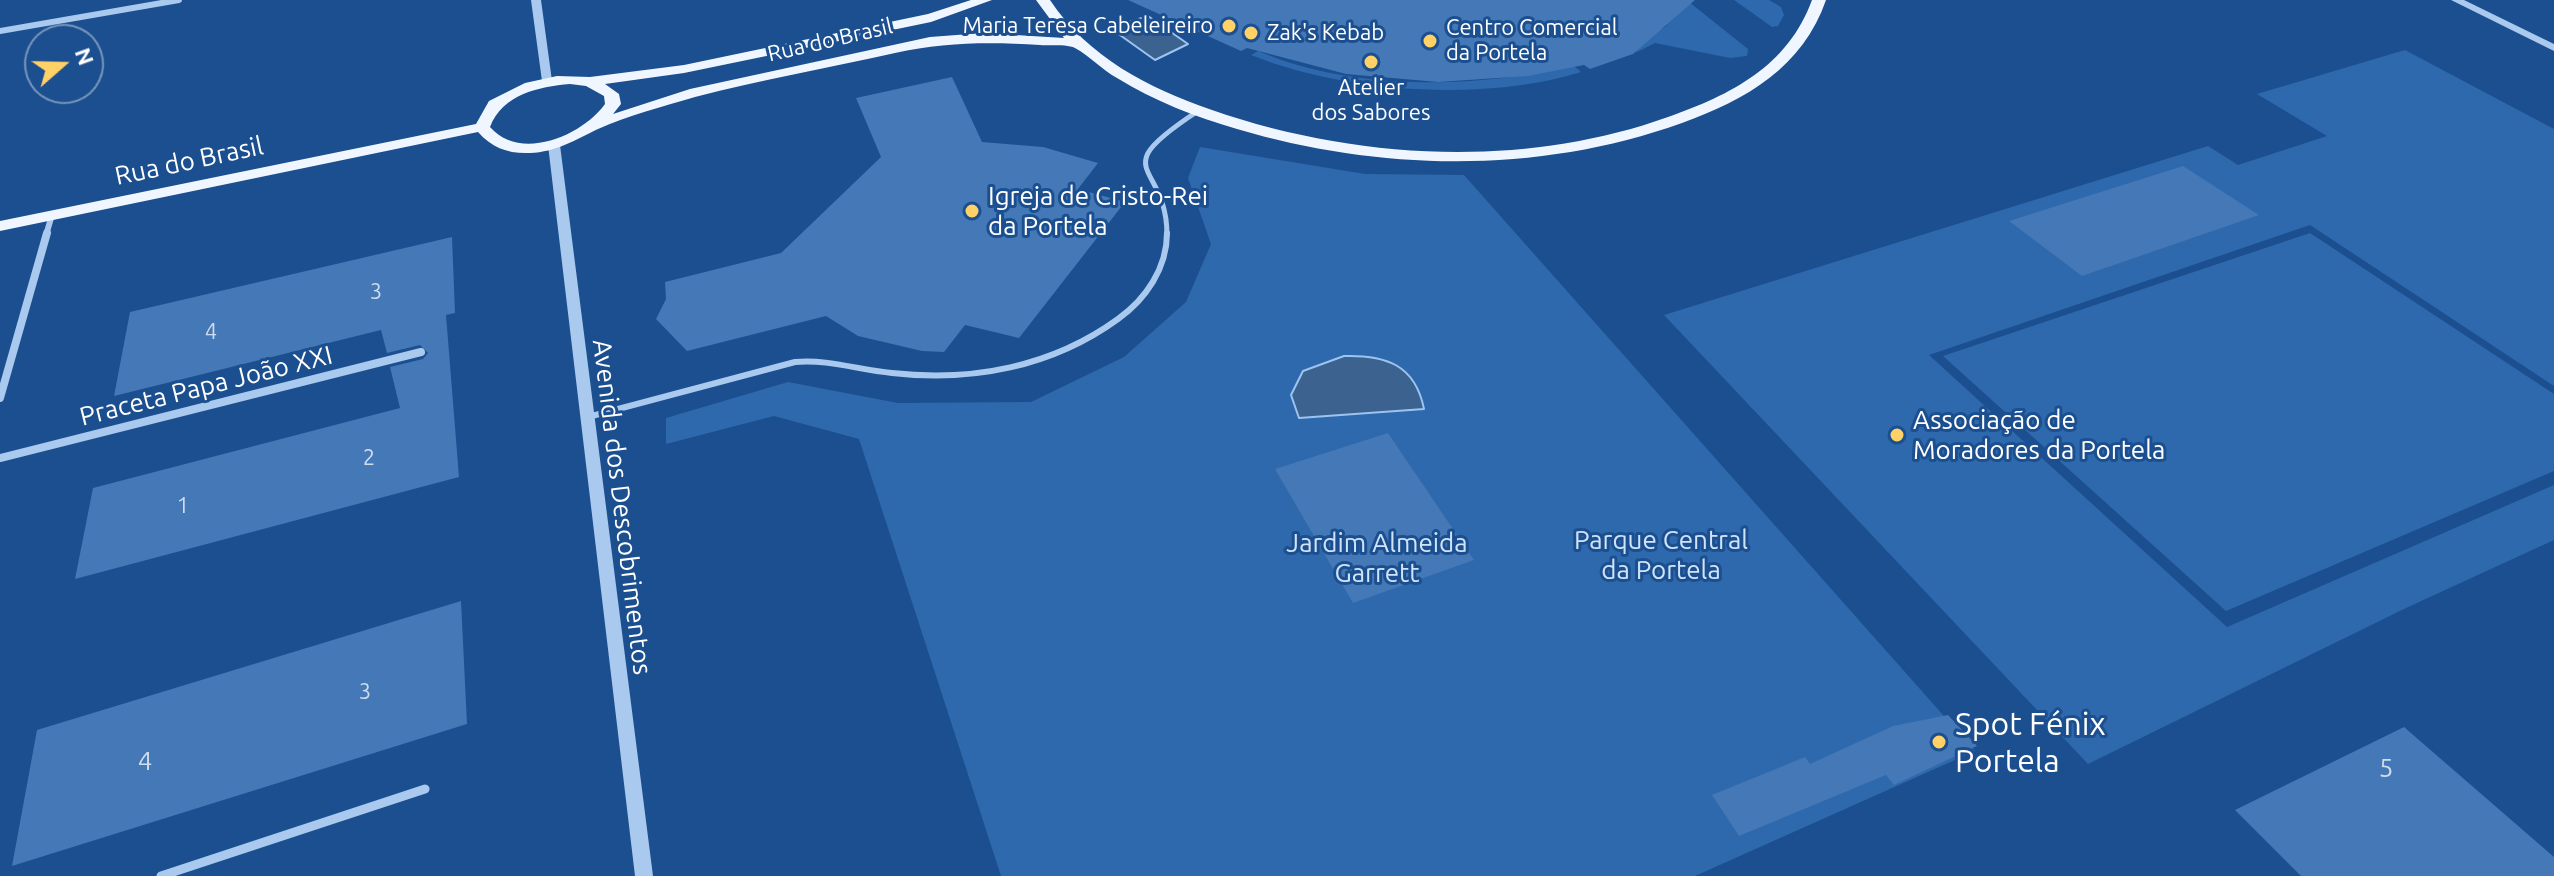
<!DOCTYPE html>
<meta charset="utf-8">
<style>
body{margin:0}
#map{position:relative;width:2554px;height:876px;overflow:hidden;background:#1b4f8f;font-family:Ubuntu,sans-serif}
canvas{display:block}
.north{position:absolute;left:24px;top:24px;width:80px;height:80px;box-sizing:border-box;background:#1b4f8f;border:2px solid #7695bc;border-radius:50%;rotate:70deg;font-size:22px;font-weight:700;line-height:32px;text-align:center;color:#fff}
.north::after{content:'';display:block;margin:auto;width:28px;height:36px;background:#ffd166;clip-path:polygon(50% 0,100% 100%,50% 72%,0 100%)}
</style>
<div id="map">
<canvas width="2554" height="876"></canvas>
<div class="north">N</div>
</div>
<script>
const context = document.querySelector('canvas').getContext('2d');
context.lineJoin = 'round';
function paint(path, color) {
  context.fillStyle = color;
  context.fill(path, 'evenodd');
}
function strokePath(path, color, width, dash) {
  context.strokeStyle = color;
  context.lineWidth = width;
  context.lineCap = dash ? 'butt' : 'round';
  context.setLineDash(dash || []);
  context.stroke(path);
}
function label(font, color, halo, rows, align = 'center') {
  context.font = font + ' Ubuntu,sans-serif';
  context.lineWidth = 6;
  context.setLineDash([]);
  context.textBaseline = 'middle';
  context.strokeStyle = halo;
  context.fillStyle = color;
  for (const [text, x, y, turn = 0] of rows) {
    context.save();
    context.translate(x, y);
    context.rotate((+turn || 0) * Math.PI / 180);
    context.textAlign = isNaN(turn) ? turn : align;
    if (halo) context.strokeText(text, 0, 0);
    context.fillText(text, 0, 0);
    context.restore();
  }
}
paint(new Path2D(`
 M1734,0h35l12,7 3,8 -6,11 -6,1z
 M1689,2l59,47 -1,7 -17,2 -75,-15 -18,9 -8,-5 36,-20z
 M2405,50l149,79v257l-244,-161 -381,130 298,272 327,-142v55l-148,68 -318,156 -424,-449 544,-169 30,19 89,-29 -70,-42z
 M1258,51c97,41 216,37 316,15l7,6c-95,30 -237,21 -330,-17z
 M1200,147l165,27 99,1 511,576 -280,125h-694l-142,-437 -85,-23 -108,28v-26l122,-36 110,21 133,-1 93,-45 62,-55 25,-58 -23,-66z
 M2310,233l244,161v77l-328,140 -283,-255z`), '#2e69ad');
const water = new Path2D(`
 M1148,16l40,28 -33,16 -45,-32z
 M1344,356c41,-1 71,8 80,53l-125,9 -8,-23 12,-24z`);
paint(water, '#3c6290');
strokePath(water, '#9cc4f0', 2);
paint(new Path2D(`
 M1128,0h567l-62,54 -43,15 -6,-4 -56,11 -90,6 -92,-8 -99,-26 -6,3z
 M952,77l30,65 61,5 55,16 -20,26 47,13 -106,136 -54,-13 -21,27 -22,-1 -64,-15 -32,-20 -139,35 -31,-32 10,-20 -1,-17 116,-29 100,-96 -25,-59z
 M2183,166l76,49 -177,61 -73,-55z
 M452,237l3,76 -9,2 13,162 -384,102 18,-91 307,-80 -10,-41 33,-8 5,-6 -8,-8 -33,8 -6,-23 -267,66 16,-84z
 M1388,433l86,127 -121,43 -78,-134z
 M461,601l6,123 -455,142 25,-136z
 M1948,715l29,31 -83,39 -8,-10 -147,61 -27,-41 93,-38 5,7 83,-38z
 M2404,727l150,130v19h-253l-66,-66z`), '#4478b7');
strokePath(new Path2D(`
 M1167,235c0,-75 -65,-61 31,-124`), '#a9c9ee', 5);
strokePath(new Path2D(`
 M588,417l207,-55c34,-3 63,8 97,11 80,9 160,-6 226,-54 28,-20 49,-51 49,-86`), '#a9c9ee', 6);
strokePath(new Path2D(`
 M0,31l179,-31
 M46,235l6,-20`), '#a9c9ee', 6);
strokePath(new Path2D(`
 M0,398l47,-165
 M0,458l421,-106`), '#a9c9ee', 8);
strokePath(new Path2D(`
 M161,876l264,-87`), '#a9c9ee', 9);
paint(new Path2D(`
 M531,0h10l11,81 -5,3 -5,-3z
 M2451,0h13l90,44v7z
 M554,142l6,3 93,731h-18l-87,-731z`), '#a9c9ee');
paint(new Path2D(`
 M971,0h21l-61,22 -247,51 -79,11 14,10 2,10 -8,10 77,-25 240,-52 53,-4 81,5 -28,-38h14c38,57 98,88 162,110 144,50 311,59 456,7 63,-22 120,-51 144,-117h14c-23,67 -80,100 -144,123 -142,51 -300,49 -445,6 -41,-12 -83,-28 -120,-51 -15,-8 -27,-22 -42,-30 -8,-4 -25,-2 -35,-3 -50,-3 -96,-3 -145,8 -67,15 -134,27 -200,44 -31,9 -68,19 -97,32 -23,11 -42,23 -68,24 -21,1 -38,-5 -52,-21l-478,99v-10l476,-97 13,-23 36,-18 32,-7 33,1 94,-12 244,-51zM570,84l16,2 18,10 1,8c-23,32 -85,58 -115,23 13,-33 48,-40 80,-43z`), '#f0f6ff');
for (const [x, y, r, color] of [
 [1229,26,8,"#ffd166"],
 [1251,33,8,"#ffd166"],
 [1430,41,8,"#ffd166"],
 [1371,62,8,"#ffd166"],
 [972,211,8,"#ffd166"],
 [1897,435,8,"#ffd166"],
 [1939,742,8,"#ffd166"]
]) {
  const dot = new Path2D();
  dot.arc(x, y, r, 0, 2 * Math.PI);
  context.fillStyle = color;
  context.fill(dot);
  strokePath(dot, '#1b4f8f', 3);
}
label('22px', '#fff', '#1b4f8f', [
 ["Maria Teresa Cabeleireiro",1213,26,"right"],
 ["Centro Comercial",1446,28],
 ["da Portela",1446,53],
 ["Zak's Kebab",1267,33],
 ["Atelier",1371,88,"center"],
 ["dos Sabores",1371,113,"center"]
], 'left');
label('22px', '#fff', '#1b4f8f', [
 ["Rua do Brasil",830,40,-13]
]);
label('22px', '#d0dded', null, [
 ["3",376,292],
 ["4",211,332],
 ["2",369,458],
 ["1",183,506],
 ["3",365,692]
]);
label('26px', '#fff', '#1b4f8f', [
 ["Rua do Brasil",189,161,-12],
 ["Praceta Papa João XXI",206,386,-14],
 ["Avenida dos Descobrimentos",622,507,83]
]);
label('26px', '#fff', '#1b4f8f', [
 ["Igreja de Cristo-Rei",988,196],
 ["da Portela",988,226],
 ["Associação de",1913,420],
 ["Moradores da Portela",1913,450]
], 'left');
label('26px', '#cfe3fa', '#1b4f8f', [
 ["Parque Central",1661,540],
 ["da Portela",1661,570],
 ["Jardim Almeida",1377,543],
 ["Garrett",1377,573]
]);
label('26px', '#d0dded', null, [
 ["4",145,761],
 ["5",2386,768]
]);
label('32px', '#fff', '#1b4f8f', [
 ["Spot Fénix",1955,724],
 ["Portela",1955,761]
], 'left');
</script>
